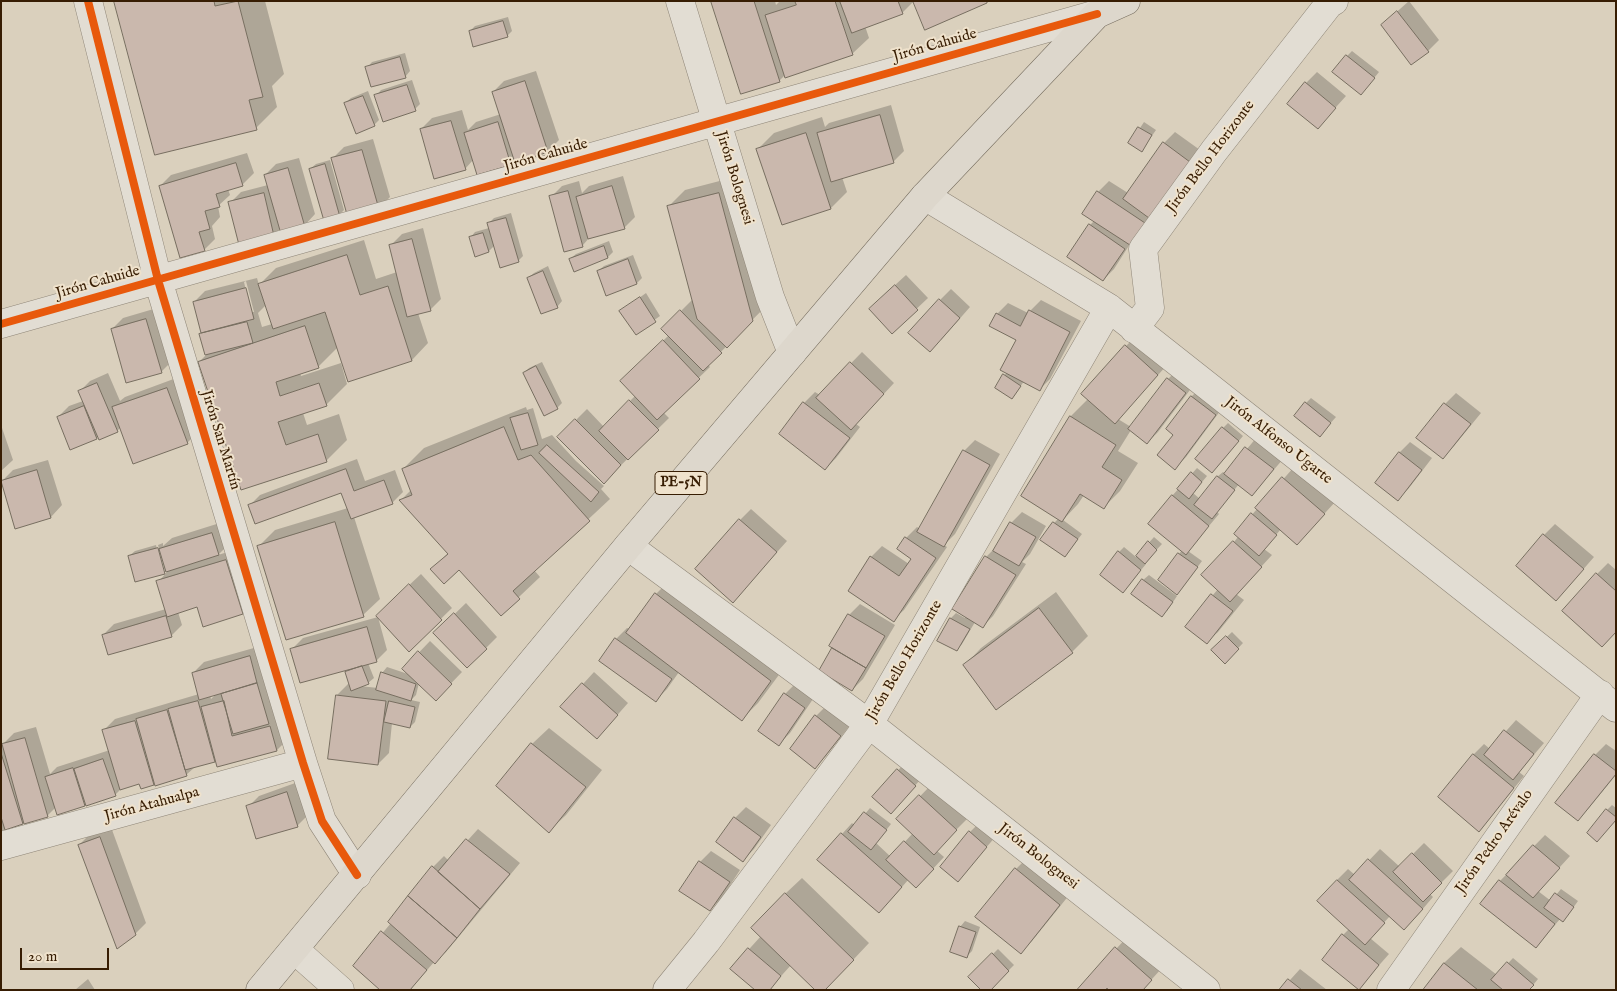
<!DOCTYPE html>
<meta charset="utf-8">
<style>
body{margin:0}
#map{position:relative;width:1617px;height:991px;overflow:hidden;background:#dad0bd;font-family:"IM FELL English",serif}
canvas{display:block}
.frame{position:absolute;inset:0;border:2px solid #371d03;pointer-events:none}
.scale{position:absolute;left:20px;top:948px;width:89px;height:22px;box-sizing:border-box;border:2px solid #371d03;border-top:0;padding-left:6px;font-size:15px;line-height:18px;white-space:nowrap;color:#371d03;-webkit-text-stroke:4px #efe2cc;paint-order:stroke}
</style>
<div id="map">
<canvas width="1617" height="991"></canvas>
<div class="frame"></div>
<div class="scale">20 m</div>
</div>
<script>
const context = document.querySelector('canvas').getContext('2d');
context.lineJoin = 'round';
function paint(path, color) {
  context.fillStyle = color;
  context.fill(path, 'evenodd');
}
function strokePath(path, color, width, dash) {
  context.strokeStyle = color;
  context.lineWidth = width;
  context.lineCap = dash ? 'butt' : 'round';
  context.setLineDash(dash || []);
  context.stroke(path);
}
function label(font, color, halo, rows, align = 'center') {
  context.font = font + ' "IM FELL English",serif';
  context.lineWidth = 4;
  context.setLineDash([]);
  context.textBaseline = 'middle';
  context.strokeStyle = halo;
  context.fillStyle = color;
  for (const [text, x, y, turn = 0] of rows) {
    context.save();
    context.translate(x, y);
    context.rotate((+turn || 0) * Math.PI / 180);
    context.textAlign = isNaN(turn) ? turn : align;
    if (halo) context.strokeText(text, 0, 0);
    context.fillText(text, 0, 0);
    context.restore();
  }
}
paint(new Path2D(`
 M116,1h149l19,73 -12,12 5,21 -21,21z
 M713,1h62l1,4 4,-4h134l-12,12 -37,13 4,12 -17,16 -67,21 -6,6z
 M1409,1l30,39 -11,11 -46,-26z
 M508,17l4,14 -5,5 -37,-5 5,-5z
 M1352,51l27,21 -13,16 -19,-32z
 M405,53l5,18 -5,6 -38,-9 5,-6z
 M536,71l23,69 -11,11 -33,7 -5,5 -37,-3 -8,9 -44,-40 11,-11 30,-8 6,20 8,-8 25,-8 -8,-22 11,-11z
 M1317,72l29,24 -28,31 -12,-44z
 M412,80l8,24 -5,5 -39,-13 5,-6z
 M368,91l11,29 -5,5 -29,-22 6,-5z
 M891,105l13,46 -11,11 -51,15 5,15 -16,16 -48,16 -25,-75 16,-16 48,-16 3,10 4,-4z
 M1144,122l12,8 -14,20 -12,-7z
 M1175,132l25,18 -70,94 -16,25 -11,11 -13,-55 5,-5 3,-28 11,-11 19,12 36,-50z
 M373,139l17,58 -11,11 -46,-50 11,-11z
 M247,153l7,20 -12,12 -14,4 2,6 -12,11 2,11 -8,9 3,13 -11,11 -44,-64 11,-11z
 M299,158l16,56 -11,12 -24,3 -6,6 -44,-32 11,-11 27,-7 -3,-10 11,-11z
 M330,160l14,50 -5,5 -29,-46 6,-5z
 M623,176l12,41 -11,11 -34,9 -7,8 -32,-48 11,-11 17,-5 3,12 7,-7z
 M735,177l34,126 -61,62 2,2 -47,45 6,6 -65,64 -45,-45 28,-28 17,18 32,-32 -3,-25 36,-35 -6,-6 30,-30 -25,-92 17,-17z
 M511,213l12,43 -5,5 -23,-16 -6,6 -19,-13 5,-6 14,-4 -1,-4 6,-6z
 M423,228l18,71 -11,11 -12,3 10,30 -16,17 -63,20 -11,-33 -20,20 -18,5 1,4 40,-13 6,21 -21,21 -23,8 4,12 32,-11 8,26 -21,21 -85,28 -42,-127 7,-7 -5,-20 5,-5 -12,-28 11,-11 52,-13 2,7 17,-17 88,-28 12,39 21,-7 -6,-27 11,-11zM246,281l8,31h-3l-7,-30zM266,305l6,19 -10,3 -4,-14z
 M609,241l4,11 -5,5 -38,2 6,-5z
 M633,255l9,23 -5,5 -39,-12 6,-5z
 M548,266l14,35 -5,6 -29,-29 6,-5z
 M906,275l22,23 -36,34 -11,-34z
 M951,289l19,18 -29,33 -1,-40z
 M646,293l14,23 -24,17 -15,-22z
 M1041,300l40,21 -31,58 -11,11 -15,-9 -7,11 -13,-17 3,-2 10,-34 -20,-25 11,-11 20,10z
 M157,308l15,53 -11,11 -49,-43 11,-11z
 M1137,335l31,29 -50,55 13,8 37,-48 11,-11 17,14 -38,50 -11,11 -16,-13 -13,21 20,12 -18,28 -16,16 -20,-12 -6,9 -15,16 19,14 -17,22 -11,-33 5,-5 -36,-22 48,-80 17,-17 38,-53z
 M862,352l32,31 -38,41 4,3 -24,31 -11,11 -45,-35 24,-31 11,-11 5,3z
 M542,362l20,41 -5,5 -33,-35 5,-5z
 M108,373l12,28 5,-4 54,-20 19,55 -11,11 -66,-16 -4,4 -18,5 -3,2 -38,-21 11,-11 14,-5 -4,-9 11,-11z
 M1203,385l23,18 -40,54 -11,11v-34l-8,-5 25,-33z
 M1456,393l25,20 -27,33 -11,11 2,-53z
 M1311,398l25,19 -16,18 -14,-32z
 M526,407l1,3 6,-2 9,31 10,-4 24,26 28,25 -3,3 9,10 -76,71 6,7 -39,37 -42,-46 -27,1 16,-16 -47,-53 10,-10 -8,-21 21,-21z
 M1228,423l15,13 -26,31 6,-39z
 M1,425l12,35 -12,11z
 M1257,437l27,21 -32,37 -13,-11 -22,28 2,2 -31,37 14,10 -20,27 -3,-34 3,-4 -10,-54 25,-28 10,8 -14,17 7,6 17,-22 6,-5 3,2z
 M975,440l25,14 -45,80 -11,11 3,2 -43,63 -11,10 -22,-63 11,-11 27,18 3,-6 -6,-20 11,-11 3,2 44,-78z
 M1410,442l22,16 -23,30 -11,11 1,-46z
 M357,459l8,22 30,-11 8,22 -11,11 -38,14 26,82 -17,16 -104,-69 16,-16 73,-22 -6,-16 -93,14 11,-11z
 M48,460l14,45 -11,12 -35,10 -14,-46 11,-11z
 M1294,467l41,35 -38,42 -16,-15 -17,20 8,6 -36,39 8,6 -26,32 -11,10 -20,-16 31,-37 16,-47 4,-5 -3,-3z
 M751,509l36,32 -44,49 -3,-70z
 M1022,512l24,14 -16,28 -8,8 4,2 -33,52 -11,11 -7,-5 -13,22 -5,6 -18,-10 12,-22 5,-5 9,5 21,-61 11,-11 14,-23z
 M223,522l7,21 -12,12 19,-6 16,53 -11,11 -44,-8 -20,7 4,13 -11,11 -68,-1 11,-11 52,-15 -8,-27 10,-11 -32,9 -7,-24 6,-5 21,-6 6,26h3l-7,-26 5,-2v3l9,-8z
 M1555,524l39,33 -27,31 -23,-53z
 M1154,537l8,7 -18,19 2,1 -23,28 -4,-40 5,-5 12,10z
 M1608,563l8,7v62l-19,-58z
 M421,574l31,34 -43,42 -21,-45z
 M1149,575l28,21 -10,15 -24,-31z
 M672,578l115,86 -29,39 -16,16 -63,-47 -12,17 -11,11 -55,-39 15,-22 11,-11 3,1 26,-35z
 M1056,592l32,44 -16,16 -107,13 16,-17z
 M466,603l31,34 -30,30 -32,-34z
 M860,604l35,21 -32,54 -11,11 -31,-20 13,-23 15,-32z
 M378,617l9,33 -11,11 -8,2 6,15 -6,5 -8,3 18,2 4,-15 5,-6 24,8 -7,-7 26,-27 32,31 -26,27 -17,-16 -3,12 -5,5 9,2 -5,20 -5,5 -18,-4 -3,30 -11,11 -41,-69 11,-11h2l-4,-11 5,-5 -59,-19 11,-11z
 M1232,632l11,11 -18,19 -12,-12z
 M261,646l18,66 -5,5 7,-2 7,24 -11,11 -59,16 -1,-7 -3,2 -19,6 -9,8 -30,7 -3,2 -13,-2 -17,5 -8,8 -57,18 -2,-6 -9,9 -40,12 -6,4v-86l13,-13 22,-6 14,47 7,-7 53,-17 -6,-20 11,-11 84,-25 -6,-21 11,-11zM217,693l-6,6 -1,-4z
 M594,672l34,31 -31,35 -35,-31z
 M796,683l19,13 -25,37 -11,11 6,-50z
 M827,705l24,19 -25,32 -11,11 1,-51z
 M1516,720l28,23 -25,29 5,4 -35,43 -10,11 -6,-75 11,-11 6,5z
 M549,728l53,42 -36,45 -17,16 -17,-87z
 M1606,744l10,7v24l-27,33 -11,11 -21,-16 38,-48z
 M903,765l17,15 -24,27 -23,-10z
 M298,782l10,33 -11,11 -49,-19 11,-11z
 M931,785l36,34 -31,31 8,7 -28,30 -8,-7 -18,21 -48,-67 10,-11 3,3 15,-18 21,16 -15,19 15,14 22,-24 -15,-14z
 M1612,805l4,3v11l-9,-9z
 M746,807l25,18 -17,24 -11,11 -8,-42z
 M981,821l16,14 -39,45 12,-48z
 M111,827l35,96 -11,11 -56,-89 11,-11z
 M478,829l42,34 -74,89 -12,10 -24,28 -55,-24 36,-43 42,-56 11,-11 5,5z
 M1545,835l25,21 -32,35 13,10 10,-12 17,12 -10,14 -8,4 -24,28 -36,-66z
 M1424,843l29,28 -23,23 3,3 -18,21 -25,-2 -20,22 19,16 -30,34 -16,-53 6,-6 -12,-49 11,-11 7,6 25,-26 20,18z
 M711,851l29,19 -19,29 -11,11 -10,-48z
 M1027,858l43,36 -38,47 -11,11 -5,-83z
 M802,878l67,65 -32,34 -46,-12 -17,19 -42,-16 29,-32 24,-42z
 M965,921l15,6 -8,24 -5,5 -7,-29z
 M1127,937l35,31 -20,22 -35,-3 -28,3z
 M1461,947l36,28 16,-17 25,21 -9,11h-105l20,-27z
 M998,949l16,16 -25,25 -19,-13z
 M1300,969l27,21h-46z
 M88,979l7,11h-20z`), '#0003');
const building = new Path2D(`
 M114,1h100l1,5 23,-5 25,96 -14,3 8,30 -102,25z
 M711,1h43l26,81 -39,12z
 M795,1h40l18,54 -68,23 -20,-63 31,-10z
 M840,1h58l5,13 -51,19z
 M913,1h74v2l-62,27z
 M1397,11l32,41 -18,13 -30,-40z
 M503,21l5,16 -35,10 -4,-16z
 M1346,55l29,23 -14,17 -29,-23z
 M400,57l6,21 -35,9 -6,-20z
 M525,81l23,71 -33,11 -23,-71z
 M1305,82l31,26 -18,21 -31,-25z
 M407,85l9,26 -33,11 -9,-27z
 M363,96l12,30 -19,8 -12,-31z
 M880,115l14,48 -63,19 -14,-49z
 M451,121l15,49 -32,9 -14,-50z
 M498,122l13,43 -34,10 -13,-42z
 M1138,127l14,8 -10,17 -14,-9z
 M806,133l25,76 -49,16 -26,-76z
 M1163,142l27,20 -41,56 -26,-19z
 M362,150l17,59 -31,9 -17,-60z
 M236,163l7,23 -27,8 4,13 -15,4 5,18 -11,3 6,19 -25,7 -21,-72z
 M325,164l15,53 -16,4 -15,-52z
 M288,168l17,59 -24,7 -17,-59z
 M612,186l13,43 -37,10 -12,-42z
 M568,191l15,56 -19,5 -15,-56z
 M1097,191l51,34 -15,22 -51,-33z
 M264,193l10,43 -35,9 -11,-43z
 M719,193l34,128 -26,27 -30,-29 -30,-113z
 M506,218l13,44 -19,6 -13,-45z
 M1089,224l36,25 -22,32 -36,-24z
 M483,233l6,19 -14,5 -6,-20z
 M412,239l19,72 -24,6 -18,-72z
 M604,246l4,12 -34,14 -5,-13z
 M347,255l13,40 28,-9 24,75 -64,21 -23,-70 -52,17 -15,-45z
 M628,259l9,25 -31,12 -9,-25z
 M543,271l15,37 -17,6 -14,-36z
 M895,285l23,25 -26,24 -23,-25z
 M246,288l8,31 -53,14 -8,-31z
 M640,297l16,25 -20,13 -17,-24z
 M939,299l21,19 -30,34 -22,-19z
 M680,310l42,43 -19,18 -42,-42z
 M1029,310l41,22 -30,59 -40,-21 16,-30 -27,-14 7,-13 24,13z
 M146,319l16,54 -36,10 -15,-54z
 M247,322l6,21 -48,12 -6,-21z
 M305,326l14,42 -43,14 4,14 39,-13 8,23 -49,16 8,23 32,-11 9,28 -86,28 -43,-128z
 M663,340l37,39 -43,41 -37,-39z
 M1125,345l33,30 -43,49 -34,-30z
 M850,362l34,32 -33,36 -35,-32z
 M536,366l22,43 -14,7 -21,-43z
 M1003,374l18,12 -9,13 -17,-11z
 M1167,378l19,15 -39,51 -19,-15z
 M97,383l21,49 -19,8 -21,-49z
 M167,388l21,56 -55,20 -21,-57z
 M1191,396l25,19 -41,55 -18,-15 16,-20 -7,-6z
 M629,400l30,30 -31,30 -29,-29z
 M803,402l47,36 -25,32 -46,-36z
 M1305,402l26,21 -11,14 -26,-21z
 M1444,403l27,21 -28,35 -27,-21z
 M84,406l13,33 -27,11 -13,-33z
 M528,413l10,32 -17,5 -11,-32z
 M1070,416l46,29 -14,22 20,13 -18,29 -24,-15 -18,28 -41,-26z
 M575,419l46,46 -17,19 -47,-47z
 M504,427l14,33 13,-5 59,66 -77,70 7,8 -19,17 -42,-46 -15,14 -14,-15 18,-15 -49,-54 13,-5 -10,-26z
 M1222,427l17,14 -27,32 -17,-14z
 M547,445l52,47 -8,10 -52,-49z
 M1245,447l29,22 -22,27 -28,-22z
 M963,450l27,15 -46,82 -27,-15z
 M1399,452l23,18 -24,31 -23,-18z
 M346,469l8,22 30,-11 9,24 -42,15 -10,-26 -86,31 -7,-19z
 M37,470l14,48 -36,11 -14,-48z
 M1191,472l11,10 -13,17 -12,-10z
 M1217,476l18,14 -23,29 -18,-14z
 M1282,477l43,37 -28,31 -42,-37z
 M1172,495l37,31 -23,29 -38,-31z
 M1251,513l26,22 -18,21 -25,-22z
 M739,519l38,33 -44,51 -38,-34z
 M335,522l29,95 -78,23 -29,-94z
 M1010,522l26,15 -17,29 -26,-15z
 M1053,522l25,17 -13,18 -25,-17z
 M212,533l7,22 -53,17 -7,-23z
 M1543,534l41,35 -28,32 -40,-35z
 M905,537l31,21 -42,64 -46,-31 22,-35 29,20 12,-17 -14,-10z
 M1148,541l9,9 -12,14 -9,-8z
 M1233,541l29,26 -32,35 -29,-27z
 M158,548l7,26 -30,8 -7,-26z
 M1118,551l23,19 -18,23 -23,-18z
 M1178,553l20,14 -21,28 -19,-15z
 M985,556l31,19 -33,53 -31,-19z
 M226,560l17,54 -40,13 -6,-20 -30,10 -11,-36z
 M1596,573l20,18v41l-14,15 -40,-36z
 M1142,579l31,23 -11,15 -31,-23z
 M409,584l33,36 -33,32 -33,-36z
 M655,593l116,88 -29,40 -116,-88z
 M1211,594l22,17 -26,33 -22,-17z
 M1039,608l34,45 -77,57 -33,-45z
 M454,613l33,36 -20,19 -34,-35z
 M848,614l37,22 -19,32 -37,-22z
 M166,616l6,21 -64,18 -6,-20z
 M950,618l20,11 -13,22 -20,-10z
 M367,627l10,35 -77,21 -10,-34z
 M1226,636l13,13 -14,15 -14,-14z
 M615,638l57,41 -16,23 -57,-41z
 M832,648l34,20 -14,23 -33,-20z
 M418,651l34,33 -16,17 -34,-32z
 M250,656l7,27 -58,17 -7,-27z
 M362,666l7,18 -18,7 -6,-19z
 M381,672l35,12 -5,17 -35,-11z
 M257,683l12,41 -36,10 -12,-40z
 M582,683l36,32 -21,24 -37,-32z
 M784,693l21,15 -26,38 -21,-15z
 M336,695l50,6 -8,64 -50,-6z
 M198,701l17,61 -30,8 -17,-61z
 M224,701l8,35 38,-10 7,25 -60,16 -16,-60z
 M389,701l26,6 -5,21 -26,-6z
 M167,710l20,66 -32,10 -19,-67z
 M815,715l26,21 -26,33 -25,-20z
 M135,721l19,64 -13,4 -2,-5 -19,6 -18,-60z
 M1504,730l30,24 -21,26 -29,-25z
 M25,738l23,79 -24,7 -22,-80z
 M531,743l55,44 -37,46 -53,-47z
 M1,753l22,71 -18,6 -4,-13z
 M1473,754l41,34 -35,44 -41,-35z
 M1594,754l22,17v3l-38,47 -23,-18z
 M103,759l13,37 -30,10 -12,-37z
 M73,768l12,38 -28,9 -12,-38z
 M897,769l19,17 -25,28 -19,-17z
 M287,792l11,35 -42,12 -10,-33z
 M919,795l38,35 -23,25 -38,-36z
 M1606,809l10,8v3l-19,22 -10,-9z
 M864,812l23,18 -16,20 -23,-18z
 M734,817l27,20 -18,25 -27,-20z
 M969,831l18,16 -29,35 -18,-15z
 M841,833l61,54 -23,26 -62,-53z
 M100,837l36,98 -19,14 -39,-104z
 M466,839l44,35 -30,35 -42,-37z
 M904,841l30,28 -18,19 -30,-28z
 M1533,845l27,23 -27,30 -27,-23z
 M1412,853l30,30 -19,19 -30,-30z
 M1368,859l55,50 -19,21 -55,-50z
 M699,861l31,21 -20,29 -31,-20z
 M432,866l48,43 -23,29 -49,-42z
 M1015,868l45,37 -39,49 -46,-37z
 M1337,880l48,43 -20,22 -48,-44z
 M1499,880l56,44 -19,24 -56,-44z
 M785,893l69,67 -29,30h-10l-64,-62z
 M1555,893l19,14 -11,15 -19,-14z
 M408,896l49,42 -22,26 -47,-42z
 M959,926l17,6 -9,26 -17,-6z
 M381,931l46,39 -17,20h-30l-27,-24z
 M1342,934l37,31 -20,25 -37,-30z
 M1115,947l37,33 -9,10h-35l-1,-2 -1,2h-29z
 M748,948l33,28 -11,14h-15l-25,-21z
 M992,953l17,18 -18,19h-10l-13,-13z
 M1507,962l27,23 -5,5h-26l-12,-10z
 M1444,963l34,27h-55z
 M1288,979l14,11h-23z`);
paint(building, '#cab8ad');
strokePath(building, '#776e60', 1);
const minor = new Path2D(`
 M88,1l70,279 145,483 19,58 35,54
 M680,1l90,296 22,56
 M925,196l184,112 507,400
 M1,324l1096,-310
 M1134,329l16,-21 -7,-59 71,-98 115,-147 5,-3
 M628,546l241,178 337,266
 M1,846l302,-83
 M295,950l45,40
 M667,990l39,-48 163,-218 240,-416
 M1391,990l209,-296`);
const trunk = new Path2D(`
 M260,990l368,-444 297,-350 172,-182 29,-13`);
strokePath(minor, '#8f8678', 29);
strokePath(trunk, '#776e60', 29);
strokePath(minor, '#e2ddd3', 28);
strokePath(trunk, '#ddd7cc', 28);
strokePath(new Path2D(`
 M88,1l70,279 145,483 19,58 35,54
 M1,324l1096,-310`), '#e8590c', 8);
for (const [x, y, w] of [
 [681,483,52]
]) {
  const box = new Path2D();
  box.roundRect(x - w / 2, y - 11.5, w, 23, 4);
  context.fillStyle = '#efe2cc';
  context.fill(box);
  strokePath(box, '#371d03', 1);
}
label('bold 14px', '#371d03', null, [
 ["PE-5N",681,483]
]);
label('15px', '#371d03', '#efe2cc', [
 ["Jirón Cahuide",935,46,-16],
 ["Jirón Cahuide",546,156,-16],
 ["Jirón Bello Horizonte",1211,157,-53],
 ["Jirón Bolognesi",734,178,73],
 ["Jirón Cahuide",98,283,-16],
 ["Jirón San Martín",220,440,73],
 ["Jirón Alfonso Ugarte",1278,441,38],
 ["Jirón Bello Horizonte",905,661,-60],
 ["Jirón Atahualpa",152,805,-15],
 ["Jirón Pedro Arévalo",1495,842,-55],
 ["Jirón Bolognesi",1038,857,38]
]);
</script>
